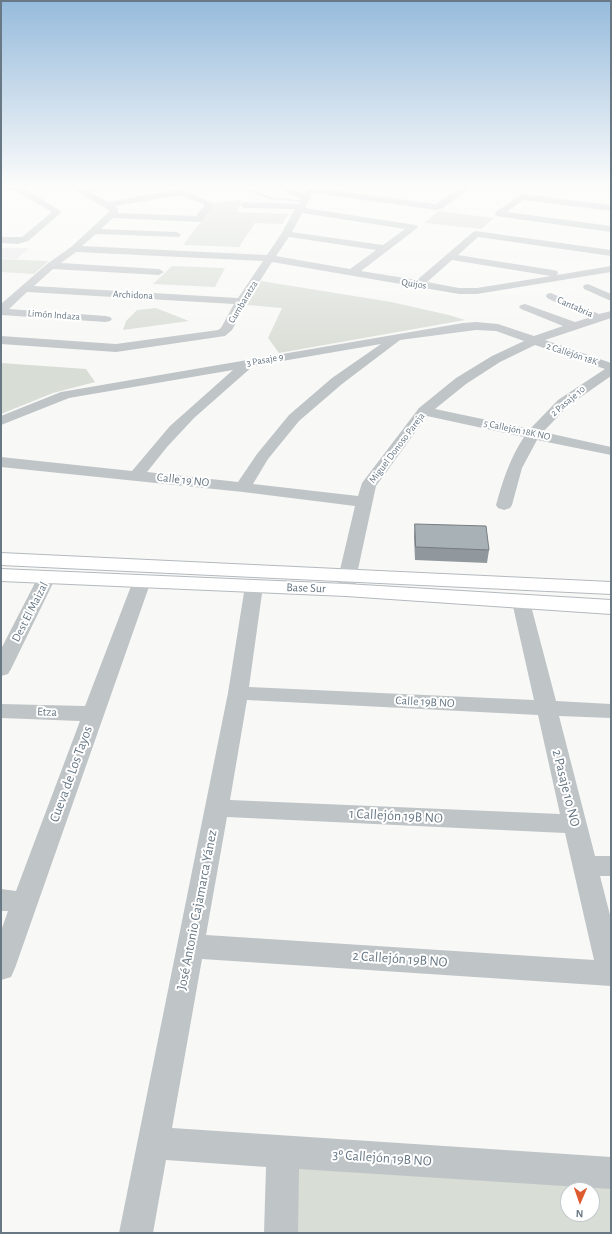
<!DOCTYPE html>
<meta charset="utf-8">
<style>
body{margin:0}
#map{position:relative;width:612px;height:1234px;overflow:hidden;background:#f8f8f6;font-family:"Alegreya Sans",sans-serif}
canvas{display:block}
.frame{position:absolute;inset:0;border:2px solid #687885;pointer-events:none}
.north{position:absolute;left:560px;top:1182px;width:40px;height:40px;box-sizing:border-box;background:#fff;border:1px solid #c3c9ce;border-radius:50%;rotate:182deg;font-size:11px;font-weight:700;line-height:16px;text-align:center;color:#687885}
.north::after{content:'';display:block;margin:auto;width:14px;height:18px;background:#de5b30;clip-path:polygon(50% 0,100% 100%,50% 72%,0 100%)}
</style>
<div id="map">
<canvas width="612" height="1234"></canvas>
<div class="frame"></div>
<div class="north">N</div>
</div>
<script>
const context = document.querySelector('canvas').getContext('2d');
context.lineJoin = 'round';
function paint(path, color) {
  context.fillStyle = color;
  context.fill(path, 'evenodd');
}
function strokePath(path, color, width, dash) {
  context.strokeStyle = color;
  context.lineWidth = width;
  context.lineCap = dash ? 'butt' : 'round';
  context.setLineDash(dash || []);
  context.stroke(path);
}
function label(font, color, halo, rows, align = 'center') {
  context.font = font + ' "Alegreya Sans",sans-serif';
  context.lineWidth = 4;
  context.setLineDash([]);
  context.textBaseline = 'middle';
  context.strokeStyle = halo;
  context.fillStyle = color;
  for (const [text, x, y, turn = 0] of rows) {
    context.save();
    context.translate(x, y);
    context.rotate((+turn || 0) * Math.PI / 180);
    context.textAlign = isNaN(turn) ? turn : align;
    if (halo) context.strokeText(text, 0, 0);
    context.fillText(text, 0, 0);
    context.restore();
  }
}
paint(new Path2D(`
 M1,248h28l-12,11 -16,-1z`), '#e6e7e7');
paint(new Path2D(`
 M479,186h51l-7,6z
 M239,200l3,1 -5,11 51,2 -6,10 -27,-1 -16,24 -56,-2 32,-42z
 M438,211l56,7 -13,11 -57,-6z
 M1,259l48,2 -15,13 -33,-2z
 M172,266l53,2 -10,19 -62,-3z
 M261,281l130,21 58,13 16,5 -186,33 -11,-15 14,-30 -35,-3z
 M156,308l33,13 -66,9 3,-9 11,-11z
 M1,363l85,6 9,13 -42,11 -52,21z
 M293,1160l318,22v51h-322zM568,1190h24v24h-24z`), '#d8ddd5');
const secondary = new Path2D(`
 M1,553l610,29v12l-610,-29z
 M1,569l345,15 265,16v14l-265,-18 -345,-15z`);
strokePath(secondary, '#b4b9be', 2);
paint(new Path2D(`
 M237,186h7l26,11 36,4 -2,1 -35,-3z`), '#bfc4c7');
paint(new Path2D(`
 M21,186l41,26 -34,29 -10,3 -17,-1v-6h21l30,-25 -36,-21h-15v-4z
 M69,186h11l3,2 30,-2 -23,6 18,10 74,-13 32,15 -12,17 -3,1 -86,-4 -12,11 75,3 3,1 2,2 -2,2 -83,-3 -14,12 185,9 14,-21 14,-25 -51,-1 -4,-3 4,-3 54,2 3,-5 -29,-13h12l20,8 5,-8h8l-1,2 120,16 19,-13 -23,-3 -4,-2h44l-29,22 -7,2 -123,-17 -8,15 111,17 2,2 -2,2 -55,42 56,9 56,-48 3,-1 135,19v6l-133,-19 -20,18 95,15 4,1 1,2 -1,2 54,-9v6l-134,22h-18l-187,-32 -25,39 -15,29 -7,6 -109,16 -115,-8v-8l115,8 102,-14 3,-2 13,-24 -207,-12 -18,17 97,7 4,1 2,2 -2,2 -4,1 -105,-7v-11l46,-40 24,-17 39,-36zM181,195l24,10 -9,11 -78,-3v-4l-2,-3zM302,213l103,16 -22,16 -91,-13zM289,237l87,13 -26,19 -74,-13zM76,252l187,9 -25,37 -204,-12 19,-17 106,6 5,-3 -5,-3 -98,-6zM452,260l99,16 -74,12h-18l-32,-6z
 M585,186l26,1v4l-22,-3z
 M521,194l90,11v6l-88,-11 -16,12 104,14v6l-115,-16 -1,-2 1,-2z
 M588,284l23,10v7l-27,-12 -1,-2 1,-2z
 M551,293l48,21 12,-3v7l-66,22 66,23v13l-43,30 -25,26 68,15v8l-74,-15 -15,28 -10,37 -2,3 -6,2 -6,-2 -2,-3c7,-25 14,-47 28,-68l-97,-21 -51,70 -19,88 -2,16 -3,4 -6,1 -6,-1 -3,-4 2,-16 16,-68 -112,-14 -242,-25v-10l131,14 38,-45 63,-56 -164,28 -68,27v-9l60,-24 402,-69 13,-1 22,2 36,12 29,-10 -42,-17 -2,-2 2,-2 4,-1 50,18 13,-4 -41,-20 -1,-2 1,-2zM476,330l20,1 28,10 -32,15 -36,22 -37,30 -57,75 -4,13 -105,-12 15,-25 31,-38 43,-37 58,-44zM381,344l-49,34 -43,37 -32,39 -19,28 -91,-10 20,-25 27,-29 59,-52zM535,345l70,24 -47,31 -28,29 -95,-20 31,-25 34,-22z
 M47,572l6,1 3,4 -45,92 -3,5 -7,2v-27l37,-72 3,-4z
 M142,576l6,1 3,4 -136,387 -4,9 -10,3v-49l7,-20h-7v-22l15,2 64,-170 -79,-3v-14l84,2 48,-125 3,-4z
 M254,581l6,1 3,4 -14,101 285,13 -22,-98 2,-4 7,-2 7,2 2,4 26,99 55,3v14l-52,-2 36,140h16v20h-11l11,43v67l-409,-27 -30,169 439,29v32l-312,-20 -1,64h-34l2,-66 -100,-7 -13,73h-34l109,-540 17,-107 3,-4zM247,700l291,15 22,99 -330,-14zM227,817l338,16 29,127 -388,-25z`), '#bfc4c7');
paint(secondary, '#fff');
paint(new Path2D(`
 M415,524l74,26 -2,13 -72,-3 -1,-23z`), '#90989d');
const building = new Path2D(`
 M415,524l71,2 3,24 -73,-3z`);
paint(building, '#a8b1b6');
strokePath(building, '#767c7f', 1);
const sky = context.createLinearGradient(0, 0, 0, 359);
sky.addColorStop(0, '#96bbdc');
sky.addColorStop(0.52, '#fcfcfb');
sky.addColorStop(1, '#fcfcfb00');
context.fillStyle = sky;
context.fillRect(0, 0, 612, 359);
label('10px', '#687885', '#fff', [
 ["Quijos",414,284,9],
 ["Archidona",133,295,3],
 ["Cumbaratza",243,302,-59],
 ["Cantabria",575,307,24],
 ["Limón Indaza",54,315,4],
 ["2 Callejón 18K",572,354,18],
 ["3 Pasaje 9",265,360,-10],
 ["2 Pasaje 10",568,401,-40],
 ["5 Callejón 18K NO",517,430,12],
 ["Miguel Donoso Pareja",397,448,-53]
]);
label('12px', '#687885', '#fff', [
 ["Calle 19 NO",183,480,6],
 ["Base Sur",306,588,2],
 ["Dest El Maizal",30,612,-63],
 ["Calle 19B NO",425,702,3],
 ["Etza",47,712,2]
]);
label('14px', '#687885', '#fff', [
 ["Cueva de Los Tayos",71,774,-70],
 ["2 Pasaje 10 NO",566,788,76],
 ["1 Callejón 19B NO",396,816,3],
 ["José Antonio Cajamarca Yánez",197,910,-79],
 ["2 Callejón 19B NO",400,959,4],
 ["3º Callejón 19B NO",382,1158,4]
]);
</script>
